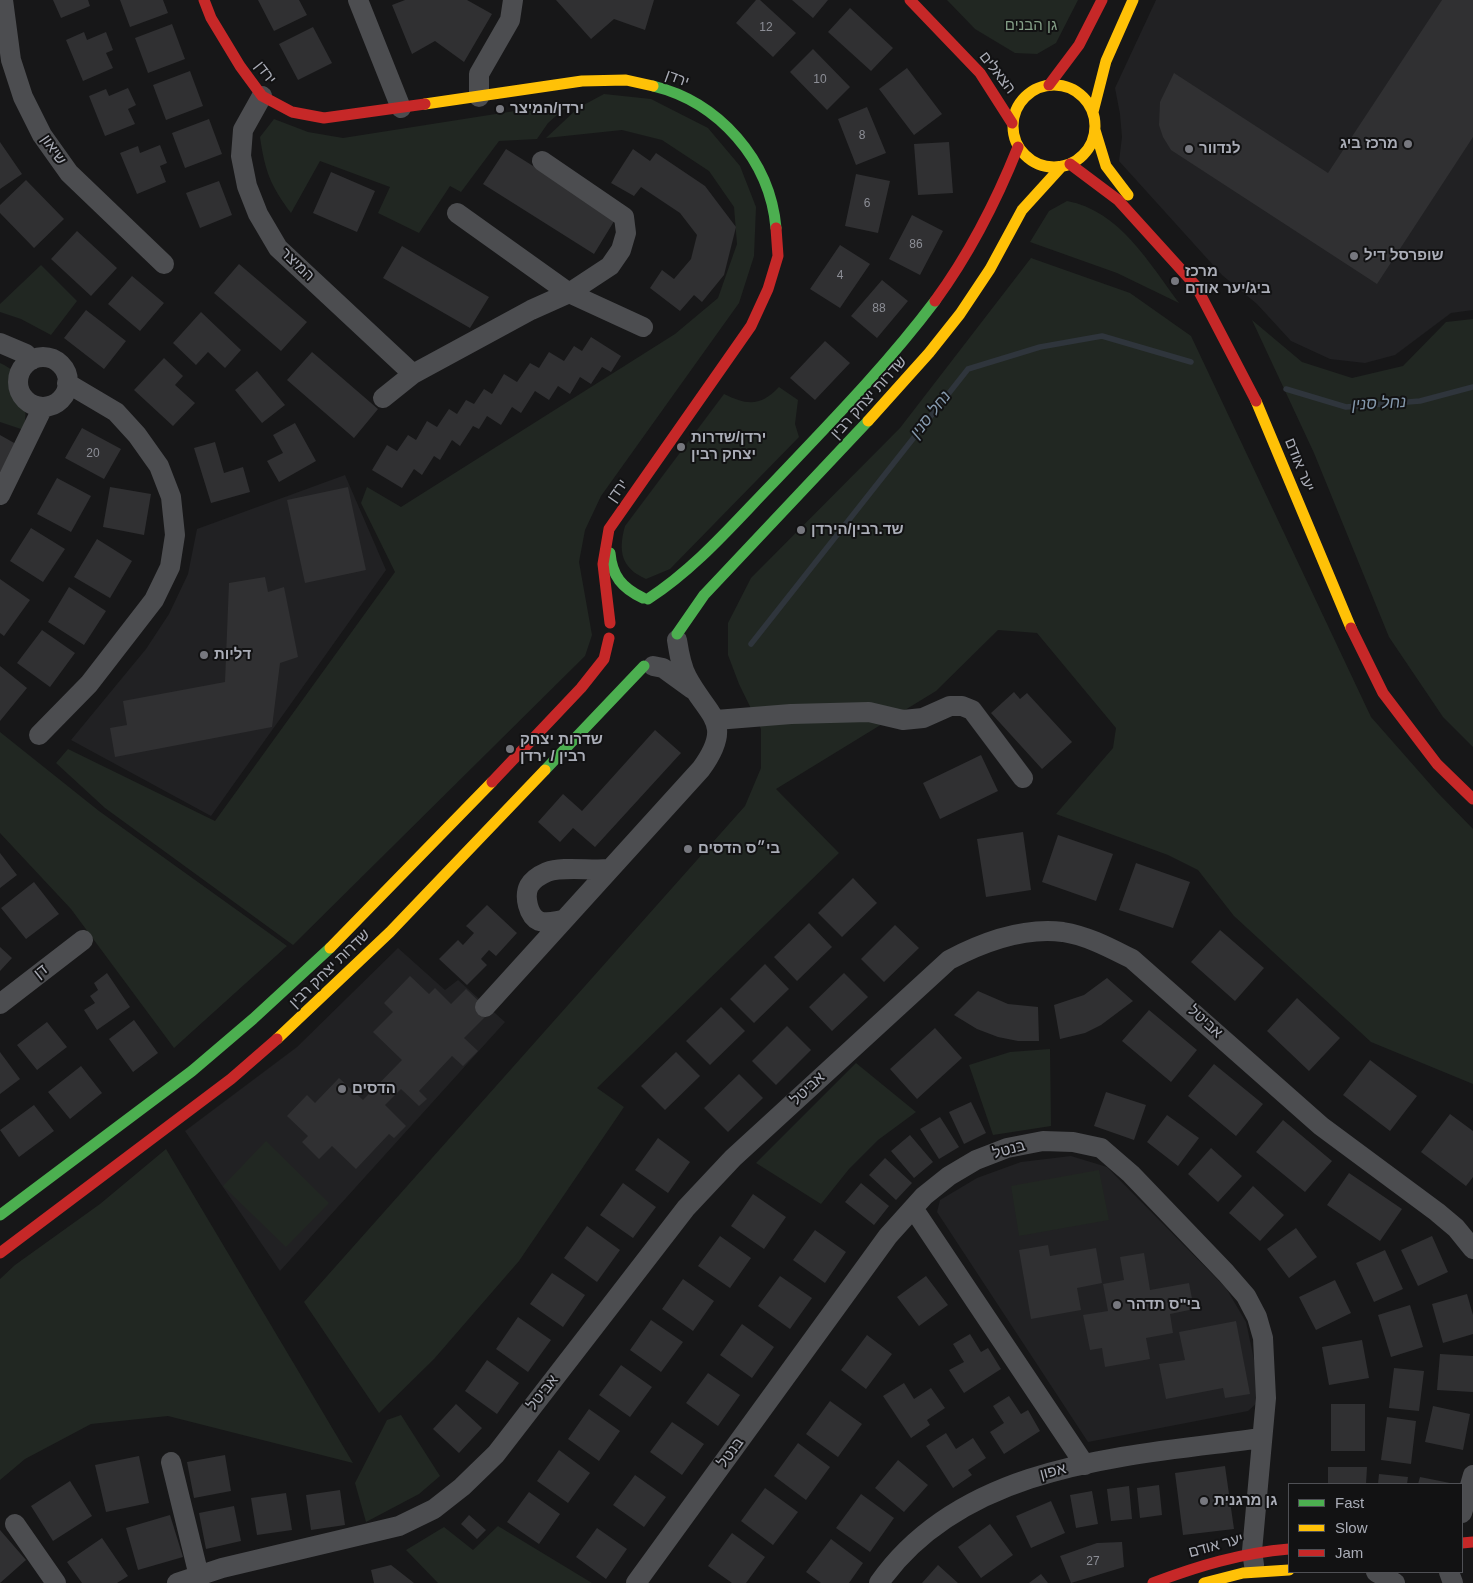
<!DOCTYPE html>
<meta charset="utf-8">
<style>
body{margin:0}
#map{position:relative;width:1473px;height:1583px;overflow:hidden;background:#171718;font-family:Helvetica,sans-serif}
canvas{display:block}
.legend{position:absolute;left:1288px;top:1483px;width:175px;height:90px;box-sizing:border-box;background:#121213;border:1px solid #4f5055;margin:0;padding:6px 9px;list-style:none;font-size:15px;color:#aaadb7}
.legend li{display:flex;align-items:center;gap:10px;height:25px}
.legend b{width:25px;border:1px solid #4f5055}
</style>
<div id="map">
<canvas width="1473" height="1583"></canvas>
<ul class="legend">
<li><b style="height:6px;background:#4caf50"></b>Fast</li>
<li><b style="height:6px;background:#ffc107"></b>Slow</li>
<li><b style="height:6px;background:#c62828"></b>Jam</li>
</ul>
</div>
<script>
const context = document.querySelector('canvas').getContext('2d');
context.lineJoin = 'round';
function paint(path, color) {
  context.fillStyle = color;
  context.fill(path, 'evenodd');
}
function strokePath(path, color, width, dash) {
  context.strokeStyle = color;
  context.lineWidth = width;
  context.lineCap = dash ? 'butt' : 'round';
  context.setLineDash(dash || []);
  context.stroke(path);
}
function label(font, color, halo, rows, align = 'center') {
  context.font = font + ' Helvetica,Heebo,sans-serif';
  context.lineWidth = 4;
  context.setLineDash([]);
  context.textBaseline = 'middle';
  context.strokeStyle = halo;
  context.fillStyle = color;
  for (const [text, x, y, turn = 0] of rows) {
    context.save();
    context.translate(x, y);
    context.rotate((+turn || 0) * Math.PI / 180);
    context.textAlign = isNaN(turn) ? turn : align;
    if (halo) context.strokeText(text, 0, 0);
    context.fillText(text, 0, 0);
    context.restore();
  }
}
paint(new Path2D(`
 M1156,0h317v310l-22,3 -56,42 -30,8 -35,-4 -39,-18 -34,-37 -35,-29 -103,-114 3,-24 -2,-23 -5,-26z
 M345,475l41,95 -175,246 -140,-76 75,-91 23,-35 19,-40 9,-45z
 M398,948l47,42 13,-10 47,42 -225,249 -95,-140 112,-84z
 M1071,1156l36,11 119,121 20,34 12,56 -2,26 -8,7 -160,31 -151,-230 3,-12 37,-22 44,-16z`), '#212123');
paint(new Path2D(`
 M947,0h131l-22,43 -19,11 -22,-1 -40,-24z
 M604,94l47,5 57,29 32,38 16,41 -2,49 -15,47 -138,193 -16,34 -6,32 13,73 -7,21 -292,289 -188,-137 -49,-45 12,-14 147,72 180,-249 -34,-69 6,-16 34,20 274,-173 43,-36 19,-54 -3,-37 -25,-36 -47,-31 -40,-10 -76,8 32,-30z
 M572,102l-24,21 -11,16 -38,2 -38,51 -11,-6 -31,47 -41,-20 12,-26 -70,-26 -29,52c-21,-28 -26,-42 -31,-76l14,-18 34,13 35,6z
 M1067,201c53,10 82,62 112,102l-62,-30 -87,-31 19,-31z
 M1031,258l99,35 61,43 180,381 66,75 36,37v255l-102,-42 -137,-126 -36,-46 -30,-15 -112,-41 57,-66 3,-20 -79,-95 -39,-3 -62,61 -160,98 63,64 -242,235 27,19 -105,154 -85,98 -55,54 -75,-111 441,-496 16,-38v-39l-22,-45 -11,-29v-32l23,-45 149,-150z
 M41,265l36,36 -26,34 -30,-16 -21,-7v-8z
 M1473,319v428l-30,-30 -54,-80 -75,-184 -62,-133 50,42 50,16 51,-12 43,-44z
 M0,363c26,10 28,42 24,67l-24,-8z
 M779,387l19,13 -3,24 4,13 -129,132 -24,10c-25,-11 -28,-28 -21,-53l99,-132c23,11 36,13 55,-7z
 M0,732l99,79 188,135 -113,102 -103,-139 -71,-76z
 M1050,1049l1,77 -58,9 -24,-70 41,-13z
 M856,1063l60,49 -38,28 -29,29 -28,35 -65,-41z
 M266,1141l63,62 -43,44 -63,-61z
 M166,1149l187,314 -185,-47 -77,8 -66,35 -25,21v-201l15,-14 85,-61z
 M1099,1170l10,50 -90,16 -8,-50z
 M401,1415l39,61 -21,18 -53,28 -11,-39 32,-63z
 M498,1526l94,57h-154l-32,-33 38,-23 29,23z`), '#212722');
strokePath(new Path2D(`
 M1286,389l60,18 74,-6 53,-14
 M751,644l217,-275 72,-22 62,-11 89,26`), '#2f353c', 5.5);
paint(new Path2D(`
 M53,0h35l2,6 -29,12z
 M120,0h43l5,13 -38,14z
 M258,0h41l8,15 -33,16z
 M405,0h62l25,14 -28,48 -29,-21 -23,13 -20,-49z
 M556,0h98l-9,30 -31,-11 -23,20z
 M756,0h4l36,33 -23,24 -37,-34z
 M792,0h36l-15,18z
 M1442,0h31v137l-96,147 -206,-134 -8,-13 -4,-12 1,-23 14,-29 154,100z
 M850,8l43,40 -22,23 -43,-39z
 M172,24l13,35 -37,14 -13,-35z
 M313,27l19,36 -34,17 -19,-36z
 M84,32l3,8 19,-8 7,18 -7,3 7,15 -30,13 -17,-41z
 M813,49l37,38 -23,23 -37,-38z
 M907,68l35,46 -28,21 -35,-46z
 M190,71l13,35 -37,14 -13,-35z
 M128,88l8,17 -8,4 7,15 -30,12 -16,-40 17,-7 3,7z
 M867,107l19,46 -30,12 -18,-46z
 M209,119l13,35 -37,14 -13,-35z
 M0,142l22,32 -22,15z
 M949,142l4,51 -35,2 -4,-51z
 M160,145l7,18 -7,3 6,16 -29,12 -17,-41 18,-7 2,7z
 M506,149l110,69 -22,36 -111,-70z
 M633,149l17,12 6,-8 49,33 31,41 -12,48 -22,27 -8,-7 -14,16 -30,-23 12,-18 12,9 17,-20 6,-24 -17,-22 -39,-26 -7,9 -23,-13z
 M331,172l44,19 -18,41 -44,-19z
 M856,174l34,7 -12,52 -33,-7z
 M26,180l38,39 -30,29 -34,-35v-8z
 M219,181l13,34 -32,13 -14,-35z
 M912,215l31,16 -23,44 -31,-16z
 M77,231l40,37 -26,28 -40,-37z
 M840,245l30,19 -30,44 -30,-19z
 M402,246l87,51 -19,31 -87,-50z
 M239,264l68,58 -26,29 -67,-58z
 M132,276l32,27 -24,28 -32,-27z
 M882,280l26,21 -31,37 -26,-22z
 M86,310l40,31 -22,28 -40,-31z
 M201,312l40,38 -16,18 -17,-16 -12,13 -23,-22z
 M591,337l30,19 -10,16 -9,-5 -11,17 -11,-7 -10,17 -12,-8 -9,14 -14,-9 -14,22 -9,-6 -11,18 -14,-9 -8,13 -6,-3 -13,20 -8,-6 -12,20 -6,-4 -12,19 -8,-6 -12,19 -30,-18 15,-25 10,6 11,-16 8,5 11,-19 10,6 12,-18 8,5 9,-14 8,4 10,-15 8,5 12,-20 13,8 13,-19 9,5 10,-16 15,9 10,-15 8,5z
 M825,341l25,22 -35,37 -25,-22z
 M312,352l66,57 -24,29 -67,-58z
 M164,358l19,18 -8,9 20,18 -22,23 -39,-36z
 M257,371l28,34 -23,18 -27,-33z
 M295,423l21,38 -37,21 -12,-21 16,-8 -10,-18z
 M82,428l39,21 -17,30 -39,-21z
 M0,435l16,9 -16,29z
 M215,442l9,31 19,-6 7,25 -39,11 -17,-55z
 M57,478l34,18 -20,36 -34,-18z
 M110,487l41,7 -7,41 -41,-8z
 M348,487l18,83 -61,13 -18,-83z
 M31,528l34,21 -22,33 -33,-21z
 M97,539l35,22 -22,37 -36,-21z
 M265,577l3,15 16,-5 14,70 -18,6 -8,64 -157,30 -5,-29 17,-3 -4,-24 102,-19 4,-99z
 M0,579l30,21 -26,36 -4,-3z
 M69,587l37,24 -22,34 -36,-23z
 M42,630l33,23 -25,34 -33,-24z
 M0,666l27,22 -27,33z
 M1014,692l6,7 7,-6 45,49 -30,27 -51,-56z
 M655,730l26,23 -86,94 -22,-19 -13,14 -22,-20 25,-28 19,17z
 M981,755l17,36 -58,28 -17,-36z
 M1023,832l8,58 -45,7 -9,-58z
 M1058,835l55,19 -17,47 -54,-19z
 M0,853l17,22 -17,13z
 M1136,863l54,19 -17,46 -54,-18z
 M853,878l24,25 -35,34 -24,-24z
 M34,882l25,32 -33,25 -25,-31z
 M487,905l30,28 -21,23 -7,-6 -8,9 6,6 -20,20 -28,-26 19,-19 5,5 11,-12 -8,-7z
 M809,923l23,24 -35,34 -23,-24z
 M895,925l24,23 -35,34 -23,-23z
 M1220,930l44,38 -29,33 -44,-39z
 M0,947l12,11 -12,13z
 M765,964l24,25 -35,34 -24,-24z
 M107,973l23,34 -33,23 -13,-20 11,-7 -5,-7 8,-6 -4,-7z
 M844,973l24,24 -36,34 -23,-24z
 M410,976l19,18 6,-6 16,16 15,-15 24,23 -26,26 14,13 -15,15 -11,-10 -33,35 8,8 -8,7 -18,-17 -16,16 21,21 -12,12 -5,-4 -33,35 -24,-23 -13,13 -17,-17 6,-6 -21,-20 20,-21 8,8 24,-25 24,22 39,-40 -29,-28 20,-20 -9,-9z
 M1107,978l26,23 -32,24 -16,8 -25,6 -6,-34 30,-10z
 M978,991l30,13 30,3 1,34h-21l-20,-4 -21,-8 -23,-14z
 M1297,998l43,40 -31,33 -42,-40z
 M721,1007l24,24 -35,34 -24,-24z
 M1149,1010l48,40 -26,32 -49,-41z
 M134,1020l24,33 -25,19 -24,-33z
 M47,1022l20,25 -30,23 -20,-25z
 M787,1026l24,24 -35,35 -24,-24z
 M935,1028l27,30 -45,41 -27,-30z
 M0,1052l20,27 -20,15z
 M676,1052l24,24 -35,34 -24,-24z
 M1370,1060l47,36 -27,35 -47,-36z
 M1214,1064l49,40 -27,32 -48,-40z
 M81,1066l21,27 -32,26 -22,-27z
 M739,1074l24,24 -35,34 -24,-24z
 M1106,1092l40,13 -12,35 -40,-14z
 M971,1102l15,31 -22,11 -15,-32z
 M34,1105l20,26 -35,26 -19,-27z
 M1450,1114l23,17v46l-7,9 -45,-34z
 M1167,1115l32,23 -21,28 -31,-24z
 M940,1117l19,30 -20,12 -19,-30z
 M1283,1120l49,41 -27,31 -49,-40z
 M910,1135l23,27 -19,16 -23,-27z
 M658,1138l32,24 -22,31 -33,-23z
 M1211,1148l31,28 -24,26 -30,-28z
 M885,1158l27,25 -16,17 -27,-25z
 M1349,1173l53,36 -22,32 -53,-36z
 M623,1183l33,24 -23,31 -33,-23z
 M861,1183l28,23 -15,19 -29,-23z
 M1253,1186l31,29 -24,26 -31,-28z
 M753,1194l33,23 -22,32 -33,-23z
 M587,1226l33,24 -23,32 -33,-24z
 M1296,1228l21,29 -28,21 -22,-29z
 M815,1230l31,22 -21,31 -32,-23z
 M720,1236l31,22 -21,30 -32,-22z
 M1432,1236l16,36 -30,14 -17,-36z
 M1048,1245l2,11 46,-8 6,35 -25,5 4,22 -50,9 -12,-69z
 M1385,1250l18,39 -29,13 -18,-39z
 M1144,1253l6,37 39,-7 5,26 -24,5 3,19 -27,5 4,21 -45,8 -3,-19 -12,2 -7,-35 25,-4 -5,-27 21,-4 -4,-23z
 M552,1273l33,22 -22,32 -33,-23z
 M780,1276l32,22 -22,31 -32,-23z
 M926,1276l22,29 -29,21 -22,-29z
 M683,1279l31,22 -21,30 -31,-22z
 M1335,1280l16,33 -35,17 -17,-33z
 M1467,1294l6,21v19l-30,9 -11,-39z
 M1410,1305l13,42 -32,10 -13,-42z
 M518,1317l33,23 -23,32 -32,-23z
 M651,1320l32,22 -22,30 -31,-22z
 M1236,1321l14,73 -25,4 -2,-10 -57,11 -7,-35 26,-4 -6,-28z
 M742,1324l32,23 -22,31 -32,-23z
 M970,1334l11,18 7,-4 13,21 -37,24 -15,-23 15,-8 -11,-18z
 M867,1335l25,19 -26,35 -25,-19z
 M1362,1340l7,38 -40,7 -7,-38z
 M1440,1354l33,2v36l-36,-2z
 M487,1360l32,23 -22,31 -32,-23z
 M621,1365l31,22 -22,30 -31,-22z
 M1394,1368l30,3 -5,40 -30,-3z
 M708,1373l32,22 -22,31 -32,-23z
 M904,1383l10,16 17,-11 14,20 -18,12 3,5 -19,13 -28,-42z
 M1009,1396l12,18 7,-4 12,21 -36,23 -14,-22 14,-9 -11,-17z
 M830,1401l32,23 -24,33 -32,-23z
 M456,1404l26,24 -23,25 -26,-24z
 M1331,1404h34v47h-34z
 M1433,1406l37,8 -7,36 -38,-8z
 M589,1409l31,22 -21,30 -31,-22z
 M1387,1417l29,4 -5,43 -30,-4z
 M672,1422l32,22 -22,31 -32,-23z
 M946,1433l10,16 17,-11 13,20 -18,12 4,5 -19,13 -27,-42z
 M798,1443l32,24 -24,33 -32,-24z
 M559,1450l31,23 -22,30 -31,-22z
 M225,1455l6,36 -37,7 -7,-36z
 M139,1456l10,47 -43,9 -11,-47z
 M898,1460l30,25 -24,27 -29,-24z
 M1225,1466l9,63 -51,6 -8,-62z
 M1328,1467h39l-1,17h-38z
 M1379,1474l29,3 -1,7h-29z
 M635,1475l31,22 -22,30 -31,-22z
 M1420,1477l30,6v1h-32z
 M70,1481l22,35 -39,25 -22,-35z
 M1159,1485l3,30 -22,3 -3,-30z
 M1129,1486l3,33 -21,2 -4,-32z
 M765,1488l33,24 -25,33 -32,-24z
 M340,1490l5,35 -34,5 -5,-35z
 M1092,1491l6,33 -22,4 -6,-33z
 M529,1492l31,22 -21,30 -32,-22z
 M286,1493l6,37 -35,5 -6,-37z
 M861,1494l33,24 -24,34 -34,-24z
 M1051,1501l14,32 -34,15 -15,-32z
 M234,1506l7,35 -35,8 -7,-36z
 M170,1515l13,42 -45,13 -12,-42z
 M469,1515l17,15 -9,9 -16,-15z
 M990,1524l23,31 -32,23 -23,-31z
 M597,1528l30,21 -21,30 -30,-22z
 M0,1530l26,30 -26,23z
 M732,1533l33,24 -19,26h-14l-24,-17z
 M102,1538l26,38 -11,7h-35l-15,-21z
 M831,1539l32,24 -14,20h-28l-15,-11z
 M1122,1542l2,25 -53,16 -11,-27 37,-13z
 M391,1565l23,18h-40l-3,-13z
 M938,1565l20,18h-36z
 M1041,1574l7,9h-19z`), '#303032');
strokePath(new Path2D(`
 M3,0l8,60 12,37 19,38 27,38 95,91
 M358,0l43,108
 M262,96l-19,34 -2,26 6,30 11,28 20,34 135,126
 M479,97v-23l31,-54 3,-20
 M457,213l112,80 74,34
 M0,343l26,11 6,6
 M18 382a25 25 0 1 1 50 0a25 25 0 1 1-50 0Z
 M383,398l30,-24 118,-64 38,-17 41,-27 11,-16 5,-17 -2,-16 -82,-56
 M0,495l43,-88
 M653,666l10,2 29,21
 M716,720l75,-6 78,-2 34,8 20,-2 27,-12h12l10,4 51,68
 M39,735l50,-51 65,-84 16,-33 5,-32 -4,-38 -12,-31 -22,-31 -21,-23 -49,-29
 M563,920c-8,1 -16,4 -24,1 -11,-5 -15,-25 -10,-35 4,-7 11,-11 18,-14 15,-6 45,-1 62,-3
 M0,1004l83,-64
 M485,1007l216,-238c34,-47 7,-52 -14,-92 -6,-11 -8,-24 -10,-37
 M913,1208l172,257
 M171,1462l28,114
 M1462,1513l11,-38
 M15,1524l41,59
 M1376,1572l19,11
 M1449,1572l4,11
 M177,1583l45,-15 177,-42 35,-17 28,-22 34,-33 190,-246 47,-50 216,-198c34,-18 75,-33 114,-28 25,4 47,16 69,27l189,167 116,86 19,16 17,21
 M636,1583l252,-347 36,-40 25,-20 27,-16 31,-12 36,-7 30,1 28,6 30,26 95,99 20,23 11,21 6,21 3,60 -14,153 2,14
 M879,1583c85,-121 250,-127 383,-145`), '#4c4d50', 20);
strokePath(new Path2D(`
 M653,86c66,16 117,74 123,142
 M610,553c2,23 12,35 33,45
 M648,599c49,-32 85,-75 125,-116 56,-59 113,-117 162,-182
 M677,634l27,-39 164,-174
 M545,770l99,-104
 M0,1215l192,-144 61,-52 77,-71`), '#4caf50', 11);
strokePath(new Path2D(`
 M1013 126a41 41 0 1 1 82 0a41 41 0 1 1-82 0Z
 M425,104l157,-23 44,-1 27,6
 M1093,112l13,-51 27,-61
 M1095,130l11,36 22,29
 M1256,401l95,227
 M868,421l61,-68 31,-39 30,-45 32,-59 40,-44
 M330,948l162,-166
 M277,1039l113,-107 155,-162
 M1204,1583l39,-10 46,-3`), '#ffc107', 11);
strokePath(new Path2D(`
 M204,0l7,18 29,48 22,30 30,16 32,6 101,-14
 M910,0l70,73 32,50
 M1049,85l30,-40 23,-45
 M1070,164l48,36 78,86 60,115
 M935,301c35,-48 61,-99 83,-154
 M610,623l-7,-59 6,-35 142,-203 17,-37 10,-33 -2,-28
 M1351,628l32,65 54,71 36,35
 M492,782l89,-94 23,-29 5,-21
 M0,1253l231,-174 46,-40
 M1462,1543l11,-1
 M1153,1583c45,-17 88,-30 136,-34`), '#c62828', 11);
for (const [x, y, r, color] of [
 [500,109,5,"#77787f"],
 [1408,144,5,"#77787f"],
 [1189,149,5,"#77787f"],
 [1354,256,5,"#77787f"],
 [1175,281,5,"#77787f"],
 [681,447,5,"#77787f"],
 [801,530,5,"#77787f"],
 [204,655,5,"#77787f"],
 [510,749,5,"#77787f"],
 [688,849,5,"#77787f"],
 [342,1089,5,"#77787f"],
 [1117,1305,5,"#77787f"],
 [1204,1501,5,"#77787f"]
]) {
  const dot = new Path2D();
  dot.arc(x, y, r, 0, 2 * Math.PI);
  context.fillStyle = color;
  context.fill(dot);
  strokePath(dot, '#121213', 2);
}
label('12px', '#8c8e96', null, [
 ["12",766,28],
 ["10",820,80],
 ["8",862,136],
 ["6",867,204],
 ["86",916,245],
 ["4",840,276],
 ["88",879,309],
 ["20",93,454],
 ["27",1093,1562]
]);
label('15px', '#849f87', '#121213', [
 ["גן הבנים",1031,26]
]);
label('15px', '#aaadb7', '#121213', [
 ["ירדן",265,73,52],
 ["הצאלים",997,73,52],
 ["ירדן",677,79,20],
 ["שיאון",53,150,56],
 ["המיצר",297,265,44],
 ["שדרות יצחק רבין",869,398,-48],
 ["יער אודם",1299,465,68],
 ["ירדן",618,491,-55],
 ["שדרות יצחק רבין",330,969,-44],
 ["דן",41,972,-38],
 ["אביטל",1205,1022,42],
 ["אביטל",808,1089,-43],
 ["בנטל",1009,1150,-15],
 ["אביטל",543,1393,-52],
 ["בנטל",731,1453,-54],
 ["אפון",1053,1472,-14],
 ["יער אודם",1216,1546,-15]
]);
label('bold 15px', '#aaadb7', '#121213', [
 ["ירדן/המיצר",510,109],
 ["מרכז ביג",1398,144,"right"],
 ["לנדוור",1199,149],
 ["שופרסל דיל",1364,256],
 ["מרכז",1185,272],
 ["ביג/יער אודם",1185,289],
 ["ירדן/שדרות",691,438],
 ["יצחק רבין",691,455],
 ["שד.רבין/הירדן",811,530],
 ["דליות",214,655],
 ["שדרות יצחק",520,740],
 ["רבין / ירדן",520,757],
 ["בי״ס הדסים",698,849],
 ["הדסים",352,1089],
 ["בי\"ס תדהר",1127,1305],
 ["גן מרגנית",1214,1501]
], 'left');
label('italic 16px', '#8599ad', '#121213', [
 ["נחל סנין",1379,404,-3],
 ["נחל סנין",931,415,-52]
]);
</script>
